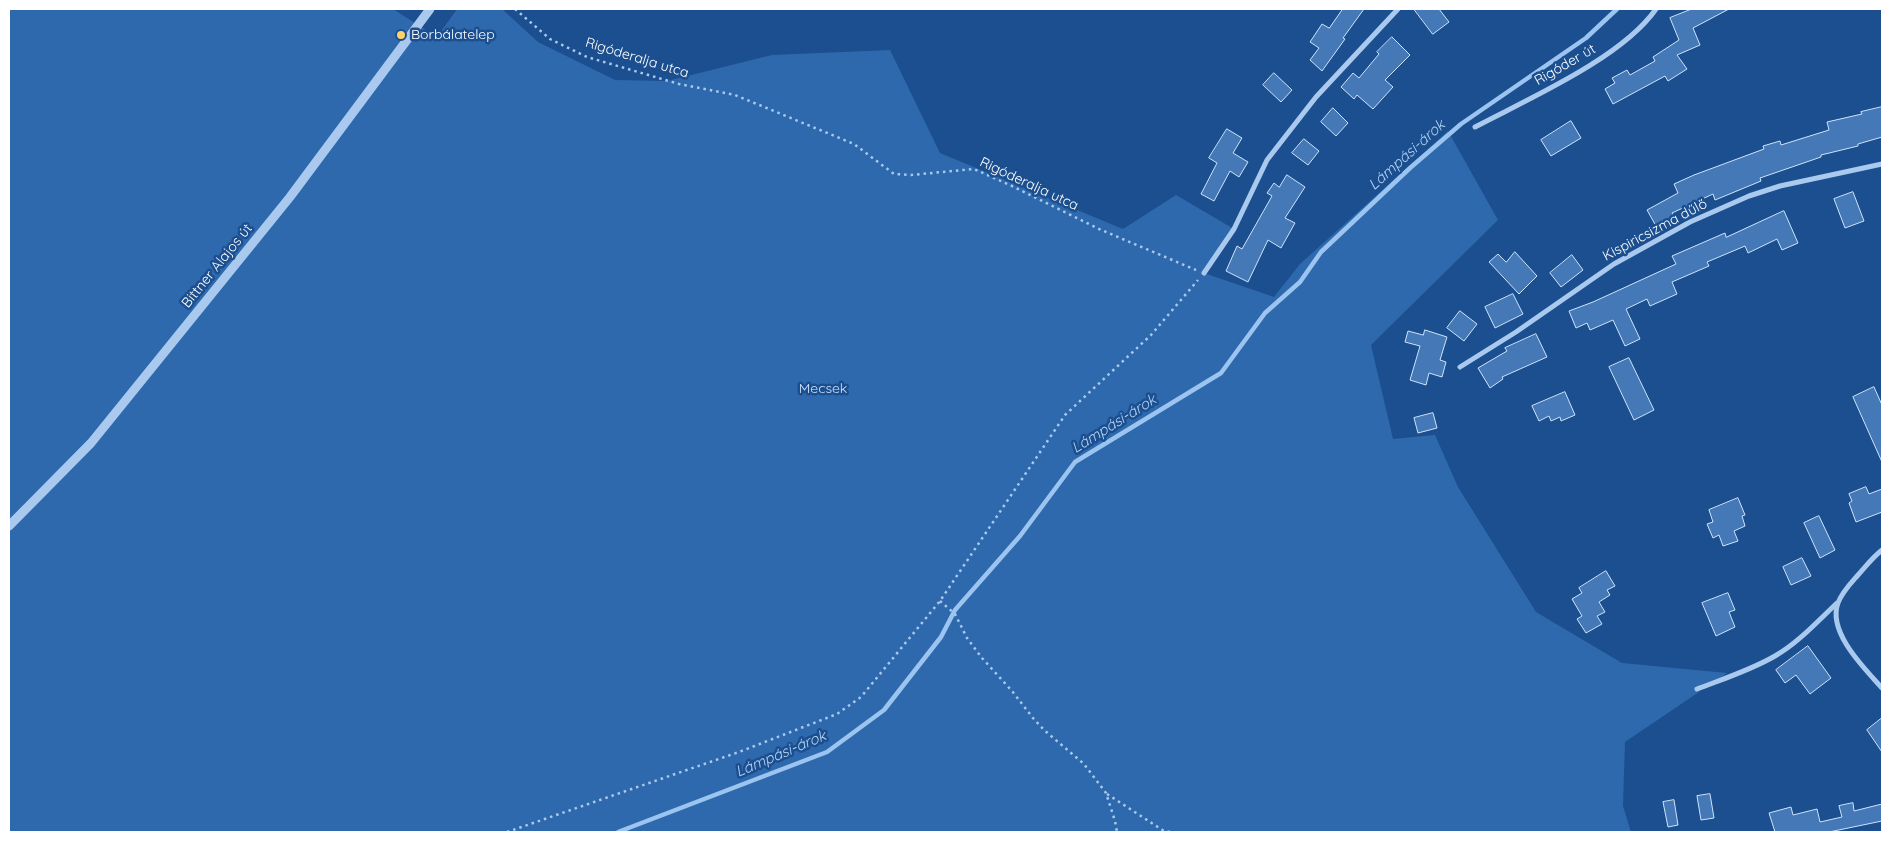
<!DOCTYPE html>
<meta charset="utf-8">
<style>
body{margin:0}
#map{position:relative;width:1891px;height:841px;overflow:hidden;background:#1b4f8f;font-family:Quicksand,sans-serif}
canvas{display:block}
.frame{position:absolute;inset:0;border:10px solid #fff;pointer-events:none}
</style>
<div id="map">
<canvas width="1891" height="841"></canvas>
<div class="frame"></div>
</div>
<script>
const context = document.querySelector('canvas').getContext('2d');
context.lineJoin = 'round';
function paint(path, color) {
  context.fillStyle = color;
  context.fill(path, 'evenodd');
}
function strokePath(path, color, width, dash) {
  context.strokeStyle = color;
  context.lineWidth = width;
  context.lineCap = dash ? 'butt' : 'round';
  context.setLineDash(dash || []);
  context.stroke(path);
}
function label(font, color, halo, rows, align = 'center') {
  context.font = font + ' Quicksand,sans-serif';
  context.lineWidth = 5;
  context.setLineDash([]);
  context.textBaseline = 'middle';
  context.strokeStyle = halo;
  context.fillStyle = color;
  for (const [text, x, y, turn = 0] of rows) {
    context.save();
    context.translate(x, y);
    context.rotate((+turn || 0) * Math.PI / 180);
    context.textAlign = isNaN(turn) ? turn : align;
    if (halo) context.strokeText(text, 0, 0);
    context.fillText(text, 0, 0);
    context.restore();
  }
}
paint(new Path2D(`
 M9,9h384l44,28 20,-28h45l36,33 77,38 52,1 105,-26 118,-5 50,103 183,76 53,-34 58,34 -30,44 70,24 26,-33 148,-133 50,89 -127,125 22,94 42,-4 23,52 78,125 86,51 105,10 -102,69 -2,64 8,26h-1622z`), '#2e69ad');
strokePath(new Path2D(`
 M618,832l209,-80 57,-42 57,-73 14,-27 65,-74 55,-74 146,-89 44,-60 35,-31 21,-30 89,-84 51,-44 125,-86 31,-29`), '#9cc4f0', 4.5);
const building = new Path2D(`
 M1343,9h21l-21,29 2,1 -23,32 -12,-11 9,-12 -9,-6 12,-18 7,4z
 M1414,9h25l10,13 -16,12z
 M1692,9h37l-36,19 7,17 -23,10 10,14 -19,12 -3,-5 -52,28 -8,-15 10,-6 -3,-5 15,-8 3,5 25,-14 -2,-4 26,-17 -9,-22z
 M1392,37l18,18 -25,25 8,7 -20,22 -16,-14 -3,4 -13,-12 12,-14 6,5 20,-24 -2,-2z
 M1274,73l18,17 -11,12 -18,-17z
 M1882,107v30l-24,7v2l-37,9v2l-61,21 1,3 -46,19 -2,-6 -41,19 2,3 -18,10 -9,-16 31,-17 -4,-9 20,-9 70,-26 -1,-3 17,-5 1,4 48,-15 -2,-8 35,-8 -1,-2z
 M1333,108l15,15 -12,13 -15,-14z
 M1571,121l10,17 -30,18 -10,-16z
 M1227,129l15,9 -9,15 15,9 -9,15 -9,-6 -16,30 -13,-7 16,-31 -8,-5z
 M1304,139l15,12 -11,14 -16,-12z
 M1287,175l18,12 -20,31 10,5 -14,25 -13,-8 -20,42 -22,-11 11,-25 5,3 30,-53 -5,-3 7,-10 5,4z
 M1853,192l11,29 -19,7 -11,-29z
 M1784,211l14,32 -16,7 -5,-11 -29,14 -3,-7 -38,16 2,4 -37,16 5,12 -27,12 -3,-7 -21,10 14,30 -15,7 -12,-26 -23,10 -3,-7 -11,5 -7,-17 24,-9 83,-38 -4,-8 53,-23 1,4z
 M1515,252l22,24 -18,18 -30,-32 9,-8 8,8z
 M1572,255l11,15 -22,17 -11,-14z
 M1513,294l10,20 -28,14 -10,-21z
 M1460,311l17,13 -13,17 -17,-13z
 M1425,330l22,7 -7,23 6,2 -4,15 -13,-4 -3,12 -16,-5 10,-34 -15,-4 3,-11 15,4z
 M1536,334l11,23 -45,20 1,2 -13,9 -12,-20 29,-17 -2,-3z
 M1629,358l25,52 -20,10 -25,-53z
 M1874,387l8,18v57l-29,-65z
 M1565,392l10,23 -14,6 -1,-4 -9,4 -2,-5 -10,5 -7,-15z
 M1433,413l4,15 -19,5 -4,-15z
 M1866,487l3,7 13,-5v23l-26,10 -7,-19 3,-2 -3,-7z
 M1738,498l7,17 -3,1 3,10 -11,5 4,10 -15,5 -4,-11 -6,3 -6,-14 6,-2 -4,-12z
 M1819,516l16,34 -15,8 -16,-35z
 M1802,558l9,18 -20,9 -8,-18z
 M1606,571l9,15 -8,4 3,5 -11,7 6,10 -8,4 5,8 -16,9 -9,-14 5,-3 -10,-17 10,-6 -3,-5z
 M1728,593l7,17 -6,2 6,15 -19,9 -14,-33z
 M1808,646l23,32 -21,16 -14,-19 -11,8 -9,-13z
 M1882,718v34l-15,-22z
 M1710,794l4,24 -13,2 -4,-24z
 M1674,800l4,25 -10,2 -5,-25z
 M1853,803l1,8 28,-7v17l-53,11h-54l-6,-19 22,-6 2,8 24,-6 3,13 22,-5 -3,-11z`);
paint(building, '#4478b7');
strokePath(building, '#cfe3fa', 1);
strokePath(new Path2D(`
 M515,9l35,30 37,18 92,27 56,11 119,49 40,30 17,1 63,-6 38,17 87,43 97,41
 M940,601l15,13 12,24 15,20 30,33 21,27 11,12 40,34 22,29 9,28 2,11
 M1107,794l57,37 6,1
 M507,832l232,-80 98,-38 24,-17 79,-96 125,-186 86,-80 47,-55`), '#a9c9ee', 2.5, [2.5, 4]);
strokePath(new Path2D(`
 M1475,127c53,-28 147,-69 181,-118
 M1204,273l30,-44 33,-69 49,-63 82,-88
 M1460,367l56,-35 98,-68 76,-42 59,-26 31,-10 102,-22
 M1882,550c-9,7 -16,16 -24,25 -7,8 -16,17 -20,28 -11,29 27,66 44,85
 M1697,689c26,-10 54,-19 78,-33 23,-13 43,-35 62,-53`), '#a9c9ee', 5);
strokePath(new Path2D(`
 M9,526l82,-83 199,-246 140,-188`), '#a9c9ee', 9);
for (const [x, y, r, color] of [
 [401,35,5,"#ffd166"]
]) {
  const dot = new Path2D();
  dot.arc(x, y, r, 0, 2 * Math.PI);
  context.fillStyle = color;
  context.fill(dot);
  strokePath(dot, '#1b4f8f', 2);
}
label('14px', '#fff', '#1b4f8f', [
 ["Borbálatelep",411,35]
], 'left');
label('14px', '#fff', '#1b4f8f', [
 ["Rigóderalja utca",637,58,17],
 ["Rigóder út",1565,65,-30],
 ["Rigóderalja utca",1029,184,25],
 ["Kispiricsizma dűlő",1655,230,-28],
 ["Bittner Alajos út",217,266,-51]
]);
label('14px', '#cfe3fa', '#1b4f8f', [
 ["Mecsek",823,389]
]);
label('italic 15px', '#b5d3f5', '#1b4f8f', [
 ["Lámpási-árok",1407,155,-42],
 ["Lámpási-árok",1114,424,-32],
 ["Lámpási-árok",781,754,-23]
]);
</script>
